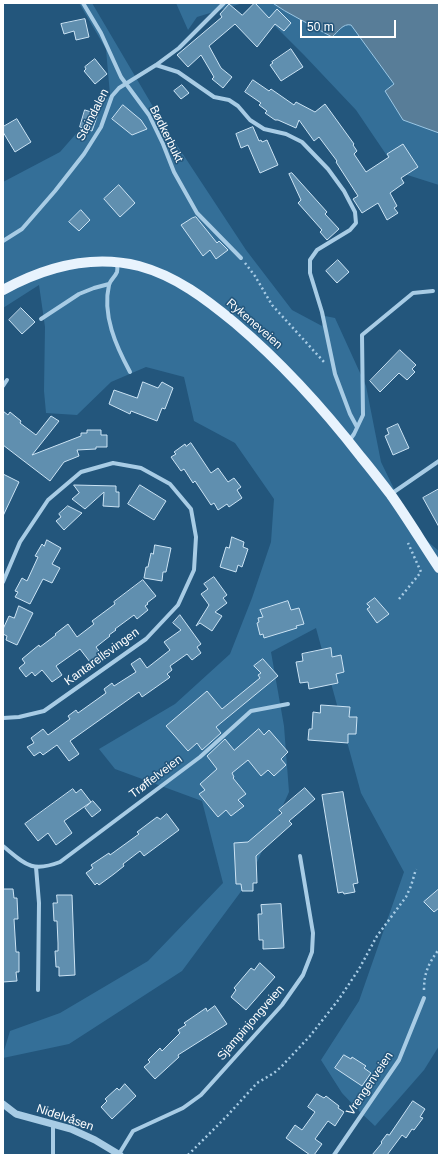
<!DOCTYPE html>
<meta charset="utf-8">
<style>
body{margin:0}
#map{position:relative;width:442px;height:1158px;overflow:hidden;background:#23567c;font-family:Arial,sans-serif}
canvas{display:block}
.frame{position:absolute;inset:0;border:4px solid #fff;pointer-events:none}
.scale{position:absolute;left:300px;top:20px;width:96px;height:18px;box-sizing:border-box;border:2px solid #fff;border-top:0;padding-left:5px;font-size:12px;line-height:14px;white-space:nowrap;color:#fff;-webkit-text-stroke:3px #23567c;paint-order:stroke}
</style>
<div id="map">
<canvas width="442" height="1158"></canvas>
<div class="frame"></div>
<div class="scale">50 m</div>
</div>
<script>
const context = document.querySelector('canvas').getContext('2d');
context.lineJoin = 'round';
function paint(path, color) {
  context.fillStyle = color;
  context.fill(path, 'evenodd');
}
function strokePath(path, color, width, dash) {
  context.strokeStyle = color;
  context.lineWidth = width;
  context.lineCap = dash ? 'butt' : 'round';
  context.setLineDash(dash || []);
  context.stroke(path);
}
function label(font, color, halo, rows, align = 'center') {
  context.font = font + ' Arial,sans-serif';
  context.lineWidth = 3;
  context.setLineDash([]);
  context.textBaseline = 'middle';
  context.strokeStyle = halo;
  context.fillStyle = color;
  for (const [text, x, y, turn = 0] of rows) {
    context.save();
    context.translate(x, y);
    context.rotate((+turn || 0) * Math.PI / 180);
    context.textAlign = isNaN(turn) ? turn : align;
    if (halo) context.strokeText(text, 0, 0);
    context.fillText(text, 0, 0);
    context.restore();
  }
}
paint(new Path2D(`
 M79,3h13l73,124 81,123 46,60 30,16 3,-10 10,2 31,68 15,76 33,68 25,21v495l-15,24 -49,56 -15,-14 -18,-19 -21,-33 38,-59 45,-129 -43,-79 -45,-165 -45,24 13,74 5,66 -41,90 -66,89 -113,73 -66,14v-4l7,-23 50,-18 88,-52 75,-78 -21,-82 -87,-32 -16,-20 76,-45 55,-50 22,-56 19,-56 3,-43 -39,-56 -41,-22 -10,-44 -38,-10 -35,15 -34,33 -31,-2 -2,-22 1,-64 -6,-42 -36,23v-126l57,-30 50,-57 -4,-46z
 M176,3h67l-46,14 -9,13z
 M252,3h21l12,8 47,26c6,-5 11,-14 19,-12l43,59 9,36 36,13v52l-41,-13 -42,-62 -52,-55z`), '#346f98');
const water = new Path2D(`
 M273,3h166v130l-36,-13 -18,-29 9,-7 -43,-59c-8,-2 -13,7 -19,12l-47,-26z`);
paint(water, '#587d98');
strokePath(water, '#9cc8e6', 1);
const building = new Path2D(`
 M255,3l14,15 8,-9 14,14 -7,8 -9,-7 -18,23 -22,-23 -26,22 12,22 11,9 -9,11 -11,-9 2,-2 -13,-22 -13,12 -11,-12 45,-38 -2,-3 9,-10 13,11z
 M85,19l4,18 -13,3 -2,-9 -10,3 -3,-10z
 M291,49l12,18 -22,14 -11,-16 3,-2 -1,-1z
 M95,59l12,15 -12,10 -11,-13 2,-2 -1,-2z
 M253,80l16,11 2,-2 23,16 2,-3 19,10 10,-8 29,40 -1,1 4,6 -3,3 12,18 23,-15 -2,-3 16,-10 15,23 -17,11 3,5 -14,10 7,13 -3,2 4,5 -11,7 -9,-17 -16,10 -9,-14 5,-3 -22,-34 1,-1 -18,-24 -5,4 -15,-21 -3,8 -18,-8h-3l-10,-7 2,-2 -8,-6 2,-2 -16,-11z
 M182,85l7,8 -8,6 -7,-8z
 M123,105l18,15 6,9 -15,6 -20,-16z
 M85,110l13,4 -6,17 -12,-4z
 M17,119l14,23 -16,10 -12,-20v-5z
 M253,127l6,14 2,-1 1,2 5,-2 11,25 -18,8 -12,-28 -7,3 -5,-14z
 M292,173l35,39 -2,2 14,15 -12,11 -7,-8 2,-2 -24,-27 3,-3 -12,-26z
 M119,185l16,18 -15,14 -16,-18z
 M81,210l9,10 -11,11 -10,-9z
 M196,217l21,26 2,-2 9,9 -12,9 -6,-9 -7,6 -22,-31 11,-7z
 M338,260l11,12 -12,11 -11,-12z
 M21,308l14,14 -13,12 -13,-14z
 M400,350l16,15 -4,4 3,3 -8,8 -8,-7 -19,19 -10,-11z
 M143,382l15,6 4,-6 11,6 -8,21 -3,-1 -5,13 -26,-10 -1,3 -21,-10 5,-14 23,8z
 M3,411l5,4 2,-3 11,9 -1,2 16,12 15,-19 8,5 -27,34 49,-19v-3h6v-3h14v5h6v12h-11v2l-19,1 2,6 -15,6 -14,19 -47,-36z
 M398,424l11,24 -16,7 -8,-19 4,-2 -2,-5z
 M191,443l20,30 7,-5 10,14 6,-4 7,9 -4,3 5,8 -13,9 -2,-3 -9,6 -4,-7 -3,2 -16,-24 -2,2 -9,-14 -3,2 -10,-14 5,-3 -2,-2 11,-8 1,2z
 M3,474l16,8 -16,34z
 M74,485l42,1v6h3v15l-16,-1 1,-14 -19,17 -13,-10 7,-6z
 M140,485l26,16 -12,19 -26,-16z
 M439,489v38l-16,-29z
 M68,506l14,7 -18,17 -8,-9 5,-4 -2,-3z
 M232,537l12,5 -1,5 5,2 -6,18 -4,-2 -2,7 -16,-5 6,-20 3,1z
 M47,540l14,8 -9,16 8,4 -8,15 -9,-4 -13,25 -15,-7 3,-5 -3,-1 7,-13 5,3 11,-24 -3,-1 7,-12 2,2z
 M155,545l16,3 -5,24h-3l-1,9 -18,-3 2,-11h2l3,-14 2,1z
 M214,577l13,18 -4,3 4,5 -12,9 7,4 -10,15 -12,-8 -4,3 13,-21 -8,-11 7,-5 -4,-5z
 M143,580l13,16 -9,7 1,1 -3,2 3,4 -11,9 -3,-4 -19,14 1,1 -7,5 1,1 -14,11 5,7 -11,8 -10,-13 -24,17 6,9 -10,7 -10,-12 -7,6 -3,-4 -6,5 -7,-9 6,-5 -3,-4 12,-10 5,-4 1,2 16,-12 -1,-1 13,-10 9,13 17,-13 -2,-3 23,-17 -1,-2z
 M375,598l14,16 -12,9 -10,-14 3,-2 -3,-3z
 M288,601l3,9 8,-2 5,16 -8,2 1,2 -33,10 -1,-4 -3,1 -3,-12 2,-1 -1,-4 5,-1 -3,-7z
 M19,606l14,7 -16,32 -11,-5 1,-4 -4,-2v-5l6,-13 5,2z
 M180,615l21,29 -4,3 4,6 -9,7 -5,-6 -17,12 2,4 -5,4 3,3 -1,1 -27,19 -3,-5 -69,49 9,13 -10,7 -12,-16 -14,10 -3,-3 -6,4 -7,-9 7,-4 -3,-5 12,-9 5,6 22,-16 -2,-3 8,-6 2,3 28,-20 -2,-4 8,-6 2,3 22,-14 -5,-8 9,-6 7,10 23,-18 -6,-8 17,-12 -8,-7z
 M331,648l1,9 9,-2 3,17 -8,2 2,9 -29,6 -1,-7 -8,1 -4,-21 7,-1 -1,-7z
 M263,659l15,17 -62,51 5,6 -19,17 -5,-7 -9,8 -22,-25 41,-35 15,18 38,-31 -2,-3 3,-2 -7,-7z
 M321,705l29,2 -1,10h8l-1,17h-8v9l-40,-3 1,-11h3l1,-17 7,1z
 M259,729l5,6 5,-5 19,22 -7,7 5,6 -12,11 -6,-6 -7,6 -13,-16 -16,13 2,4 -1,1 13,16 -8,6 6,6 -13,10 -5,-6 -8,7 -19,-23 6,-4 -5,-6 17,-15 -10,-13 18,-17 9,11z
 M305,788l10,11 -26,22 3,3 -36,32 1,27h-4v8h-11l-1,-7h-5l-2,-41 14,-1 34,-29 -3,-3z
 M73,789l3,4 5,-4 10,13 -27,19 8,12 -16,12 -8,-12 -10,8 -13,-17z
 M343,792l15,91 -5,1 2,8 -11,2 -1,-2 -5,1 -16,-98z
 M93,801l8,9 -9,7 -7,-9z
 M167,814l12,16 -35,26 -4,-5 -17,13 1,2 -10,8 -15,11 -2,-2 -2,2 -9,-12 7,-5 -2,-3 18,-12 1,2 29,-21 -2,-2 20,-15 3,2z
 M3,889h10l1,9h3l1,21h-4l2,33h3v20h-3l1,9 -14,1z
 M439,889v19l-5,4 -10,-10z
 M57,895h15l3,80 -16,1v-9h-3l-1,-16h3v-8l-1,-22h-3l-1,-18h4z
 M281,904l3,44 -21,1v-9h-4l-1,-26h4l-1,-9z
 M260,963l15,14 -29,33 -15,-13 5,-7 -2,-2 17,-20 3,2z
 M215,1006l12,18 -49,31 1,2 -24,22 -11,-12 6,-5 -2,-2 12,-12 2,3 18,-18 -2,-3 8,-5 -2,-2 22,-15 1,3z
 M344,1055l7,4 1,-2 14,9 -2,2 7,5 -9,13 -27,-18z
 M125,1084l11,12 -24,23 -11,-12 6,-6 -2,-2 12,-11 2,2z
 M317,1094l7,4 2,-2 13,10 -1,2 6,4 -9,14 -7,-5 -13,18 7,5 -8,11h-4l-24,-17 9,-13 7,5 13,-18 -7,-5z
 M413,1101l12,8 -5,8 3,1 -9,12 -2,-1 -6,9 -4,-3 -15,20h-15l10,-12 -1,-1 6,-8 2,1z`);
paint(building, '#608faf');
strokePath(building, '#cbe3f4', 1);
strokePath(new Path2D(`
 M245,263l10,13 17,29 52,57
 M399,599l22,-27 -13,-29
 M424,990c0,-18 5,-27 15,-41
 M188,1155l39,-39 30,-33 17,-10 7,-6 29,-31 29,-37 20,-30 18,-33 29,-39 5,-11 5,-17`), '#a8cce5', 2.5, [2, 3]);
strokePath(new Path2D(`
 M83,3l18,30 20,44 28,38 14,29 11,28 23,41 44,45
 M156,65l23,-17 45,-45
 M3,241l19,-12 33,-38 29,-37 17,-27 11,-31 7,-8 37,-23 22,7 36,25 15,3 9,6 12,14 14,9 22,5 16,8 26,27 16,22 11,21 1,11 -6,7 -33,20 -7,10v13l12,39 13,62 15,40 7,13
 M117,263c0,2 1,6 0,9 -2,5 -7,8 -8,13 -7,30 7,61 21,87
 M41,319l38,-25 15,-6 15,-4
 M3,386l4,-6
 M349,441l5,-7 9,-19 -1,-80 51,-42 20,-2
 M391,494l48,-33
 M3,582l17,-40 28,-42 33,-28 32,-9 28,5 29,16 21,25 5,28 -2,33 -16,35 -32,34 -102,72 -25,6 -16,1
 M3,846c22,18 28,27 57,16l140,-105 51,-46 37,-7
 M36,867l3,36 -1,87
 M53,1124v31
 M119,1154l14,-23 50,-23 18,-13 81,-90 21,-30 9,-23 1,-19 -13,-77
 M334,1155l65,-95 25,-62`), '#a8cce5', 4);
strokePath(new Path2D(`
 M3,1104l13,10 55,15 24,11 25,15`), '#a8cce5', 7);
strokePath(new Path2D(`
 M3,290c42,-23 88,-36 136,-24 37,10 67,33 96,57 47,40 88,85 126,134 10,12 20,25 30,38 17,24 32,49 48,73`), '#e8f3fd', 10);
label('12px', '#fff', '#23567c', [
 ["Steindalen",93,115,-63],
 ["Bødkerbukt",166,134,64],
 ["Rykeneveien",254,324,41],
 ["Kantarellsvingen",102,657,-36],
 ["Trøffelveien",156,777,-37],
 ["Sjampinjongveien",251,1023,-49],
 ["Vrengenveien",370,1084,-56],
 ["Nidelvåsen",65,1118,19]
]);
</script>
